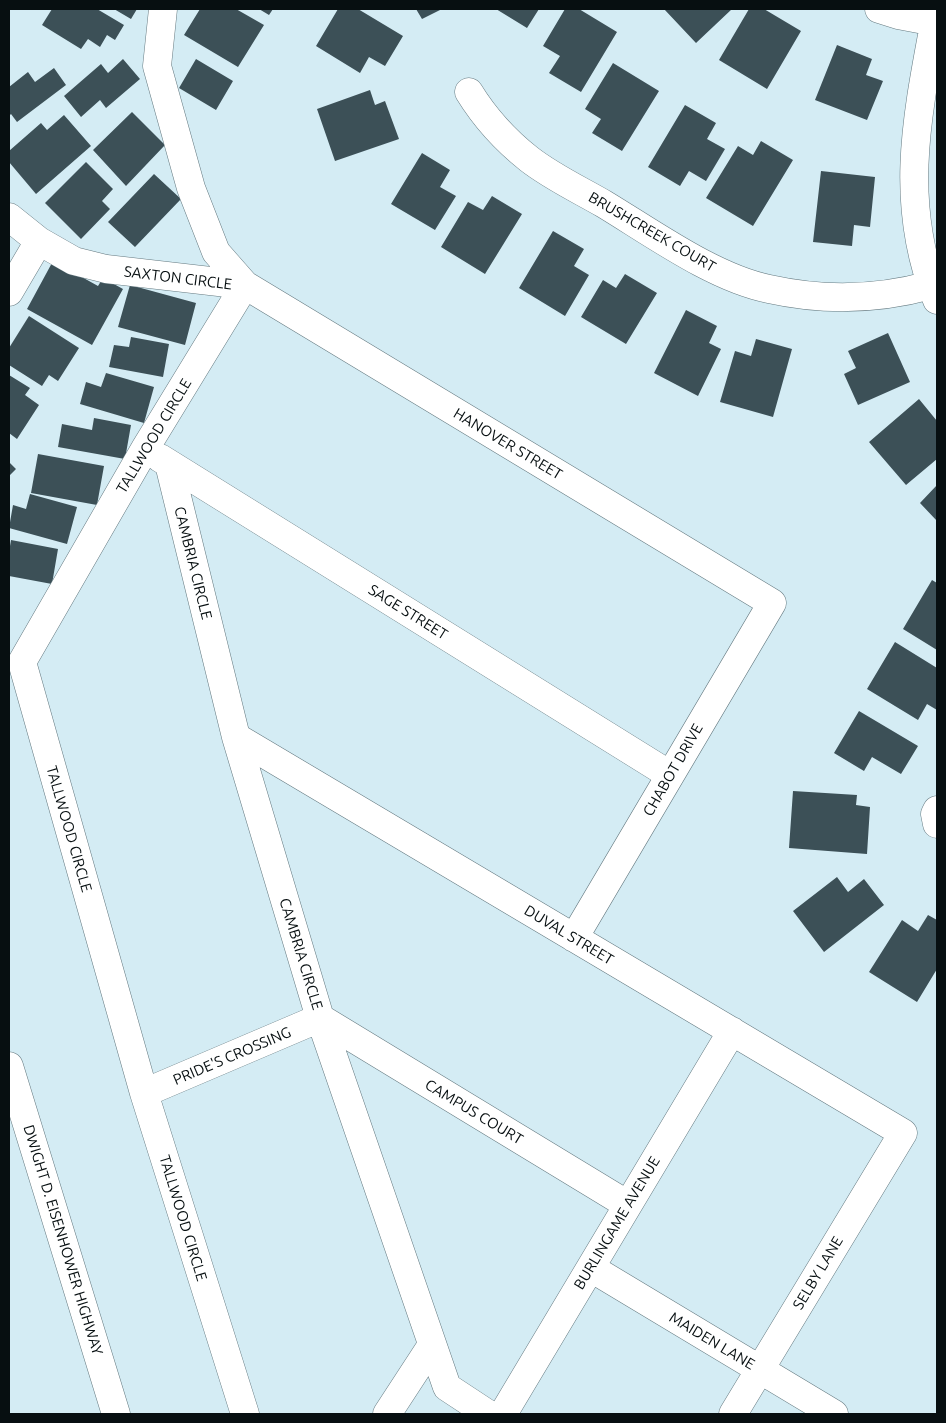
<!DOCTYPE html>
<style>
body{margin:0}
#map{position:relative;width:946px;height:1423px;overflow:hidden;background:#d4ecf4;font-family:Ubuntu,sans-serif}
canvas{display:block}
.frame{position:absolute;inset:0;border:10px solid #070f11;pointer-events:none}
</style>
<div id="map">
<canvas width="946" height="1423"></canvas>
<div class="frame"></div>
</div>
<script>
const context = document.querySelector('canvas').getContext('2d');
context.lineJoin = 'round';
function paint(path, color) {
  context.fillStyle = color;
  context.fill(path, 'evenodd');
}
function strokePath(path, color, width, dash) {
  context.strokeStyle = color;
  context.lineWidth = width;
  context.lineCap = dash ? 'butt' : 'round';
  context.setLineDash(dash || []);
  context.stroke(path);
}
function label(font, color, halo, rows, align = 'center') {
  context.font = font + ' Ubuntu,sans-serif';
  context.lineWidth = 5;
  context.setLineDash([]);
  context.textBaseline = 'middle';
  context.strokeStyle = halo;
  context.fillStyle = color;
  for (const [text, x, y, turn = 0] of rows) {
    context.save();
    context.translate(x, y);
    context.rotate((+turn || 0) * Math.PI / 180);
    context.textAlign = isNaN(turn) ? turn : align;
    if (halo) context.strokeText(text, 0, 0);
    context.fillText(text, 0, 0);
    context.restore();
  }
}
paint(new Path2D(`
 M52,9h45l27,16 -9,15 -8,-5 -7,12 -12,-8 -7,10 -39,-24z
 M114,9h23l-6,10z
 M200,9h36l28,16 -26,42 -54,-32z
 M259,9h14l-4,6z
 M338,9h20l45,27 -18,30 -16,-9 -9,16 -44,-27z
 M416,9h26l-20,10z
 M496,9h43l-12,19z
 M565,9h14l38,23 -36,60 -32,-19 11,-17 -17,-10z
 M664,9h68l-36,34z
 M749,9h15l37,22 -34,58 -48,-29z
 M837,45l35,14 -6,16 17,6 -16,39 -52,-20z
 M123,59l17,20 -34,29 -6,-8 -19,17 -17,-21 37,-32 7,9z
 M196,59l37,22 -17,29 -37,-22z
 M613,63l46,28 -37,60 -30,-18 9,-14 -16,-10z
 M54,68l12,17 -49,37 -6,-8 -2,2v-29l19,-15 7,10z
 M370,90l5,15 10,-4 14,38 -64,22 -18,-52z
 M685,105l31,18 -9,16 18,10 -19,32 -17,-10 -9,15 -32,-19z
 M132,112l33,33 -39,41 -33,-36z
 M64,115l27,31 -55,48 -27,-32v-11l32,-28 6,7z
 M761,141l32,19 -40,66 -47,-28 32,-52 15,9z
 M422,153l28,17 -10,17 16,9 -21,34 -44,-26z
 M86,162l27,27 -11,12 8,8 -29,30 -36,-36z
 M821,171l54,6 -5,50 -16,-2 -2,21 -39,-4z
 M154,174l27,25 -46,48 -27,-25z
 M492,196l30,18 -37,60 -44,-27 27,-45 15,8z
 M553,231l31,18 -10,17 15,9 -24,41 -46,-28z
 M53,261l45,25 5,-8 20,11 -31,56 -65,-36z
 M625,274l32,19 -31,51 -45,-27 22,-37 13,8z
 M130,285l66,18 -11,42 -67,-18z
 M686,310l31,16 -8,17 12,6 -23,47 -44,-23z
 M29,316l50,32 -21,33 -9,-6 -7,11 -33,-21v-17z
 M888,333l22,49 -52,23 -14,-31 12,-6 -8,-17z
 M131,337l38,7 -6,33 -54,-10 5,-22 15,2z
 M756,339l36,10 -19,68 -53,-15 15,-51 16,5z
 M106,373l48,14 -10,36 -64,-19 6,-22 15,5z
 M9,375l21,13 -5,7 14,10 -22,34 -8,-6z
 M919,399l18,22v38l-31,26 -37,-43z
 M94,418l37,7 -6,34 -67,-12 4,-23 30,6z
 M38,454l66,12 -7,39 -66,-12z
 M9,462l7,7 -7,7z
 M937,485v36l-17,-18z
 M30,494l47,13 -10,37 -58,-16 4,-23 13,4z
 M11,540l47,9 -6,35 -43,-8v-24z
 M932,580l5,3v67l-34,-21z
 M895,642l42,26v42l-10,-6 -9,16 -51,-31z
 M859,711l59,35 -17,28 -29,-17 -8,14 -30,-18z
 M793,791l64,4 -1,10 14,2 -3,47 -78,-6z
 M837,877l11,15 16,-13 20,26 -60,47 -31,-41z
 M928,915l9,5v49l-20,33 -48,-30 33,-52 16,11z`), '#3c5057');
const minor = new Path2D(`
 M163,9l-6,57 34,122 25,64 29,33 527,318 -198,335
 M879,9l19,6 37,7
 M469,92c16,26 36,48 60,67 23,18 51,31 75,45 48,29 110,74 165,85 54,12 108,11 162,-4
 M9,217l30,24 35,20 32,8 139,16
 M245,285l-99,162 -124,215 122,431 101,321
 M9,292l30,-51
 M937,300c-40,-100 -19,-189 0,-291
 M160,458l510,317
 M169,464l67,273 84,281 127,369 41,27
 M236,737l667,396 -170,281
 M937,810l-2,4 2,10
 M144,1093l176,-75 308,187
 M591,1268l243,146
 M387,1414l45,-69
 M503,1414l229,-383`);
const highway = new Path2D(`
 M9,1066l107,348`);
strokePath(minor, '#657a81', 29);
strokePath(highway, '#657a81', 29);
strokePath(minor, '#fff', 28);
strokePath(highway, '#fff', 28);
label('15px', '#070f11', '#fff', [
 ["BRUSHCREEK COURT",652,232,30],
 ["SAXTON CIRCLE",178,278,7],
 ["TALLWOOD CIRCLE",154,436,-59],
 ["HANOVER STREET",508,444,31],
 ["CAMBRIA CIRCLE",193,563,76],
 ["SAGE STREET",408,612,32],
 ["CHABOT DRIVE",673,770,-60],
 ["TALLWOOD CIRCLE",69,829,74],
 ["DUVAL STREET",569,935,31],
 ["CAMBRIA CIRCLE",301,954,73],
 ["PRIDE'S CROSSING",232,1056,-23],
 ["CAMPUS COURT",474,1112,31],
 ["TALLWOOD CIRCLE",183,1218,73],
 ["BURLINGAME AVENUE",617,1223,-59],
 ["DWIGHT D. EISENHOWER HIGHWAY",63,1240,73],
 ["SELBY LANE",818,1273,-59],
 ["MAIDEN LANE",712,1341,31]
]);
</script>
